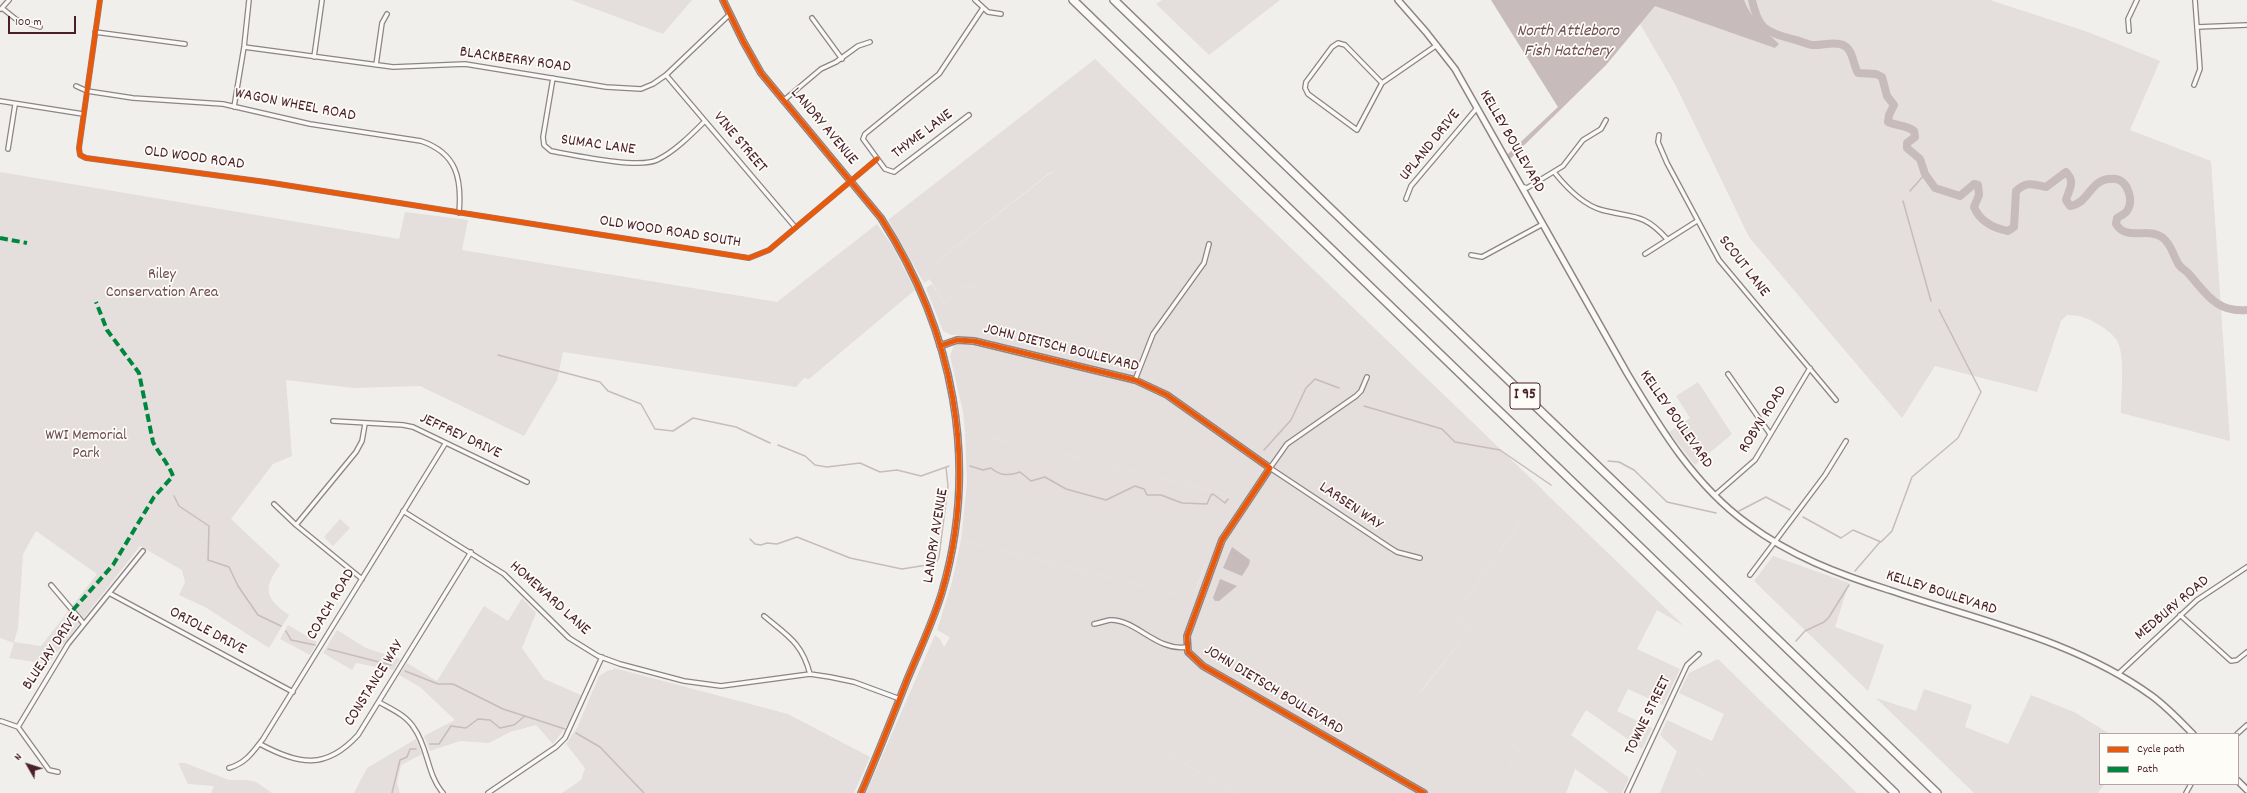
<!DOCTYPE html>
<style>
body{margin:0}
#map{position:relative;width:2247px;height:793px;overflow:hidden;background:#f1efec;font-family:Dekko,sans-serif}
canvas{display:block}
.legend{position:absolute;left:2099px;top:733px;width:140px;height:52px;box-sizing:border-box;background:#fdfcf7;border:1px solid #b5a4a5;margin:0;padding:5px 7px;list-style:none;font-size:12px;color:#4a1f2b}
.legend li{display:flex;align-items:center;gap:8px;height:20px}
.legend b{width:20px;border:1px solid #b5a4a5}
.north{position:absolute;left:8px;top:745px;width:40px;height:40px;-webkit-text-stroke:3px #fdfcf7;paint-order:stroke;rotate:309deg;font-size:11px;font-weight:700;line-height:16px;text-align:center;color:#4a1f2b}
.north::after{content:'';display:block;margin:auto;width:14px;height:18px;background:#4a1f2b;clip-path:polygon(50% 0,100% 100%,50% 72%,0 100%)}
.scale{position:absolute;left:8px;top:16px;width:68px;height:18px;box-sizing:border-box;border:2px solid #4a1f2b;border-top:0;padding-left:5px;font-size:12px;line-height:14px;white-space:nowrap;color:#4a1f2b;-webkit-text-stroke:3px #fdfcf7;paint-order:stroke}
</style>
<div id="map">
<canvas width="2247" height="793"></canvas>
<ul class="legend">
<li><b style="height:5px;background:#e8590c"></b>Cycle path</li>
<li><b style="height:5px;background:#00873e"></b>Path</li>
</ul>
<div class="north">N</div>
<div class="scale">100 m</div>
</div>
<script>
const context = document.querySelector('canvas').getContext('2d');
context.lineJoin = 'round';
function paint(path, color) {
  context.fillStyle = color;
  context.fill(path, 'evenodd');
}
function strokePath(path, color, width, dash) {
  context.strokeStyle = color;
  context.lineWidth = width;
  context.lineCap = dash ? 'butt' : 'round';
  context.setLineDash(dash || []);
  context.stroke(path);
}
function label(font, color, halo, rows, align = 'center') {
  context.font = font + ' Dekko,sans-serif';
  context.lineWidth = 3.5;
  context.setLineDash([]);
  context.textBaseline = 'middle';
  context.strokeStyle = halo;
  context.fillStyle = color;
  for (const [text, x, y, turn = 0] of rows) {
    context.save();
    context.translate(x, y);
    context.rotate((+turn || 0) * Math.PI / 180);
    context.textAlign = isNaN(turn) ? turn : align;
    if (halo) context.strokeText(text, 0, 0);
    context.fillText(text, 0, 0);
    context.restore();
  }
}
paint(new Path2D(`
 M571,0h121l-29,34z
 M1168,130l375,360 -89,126 17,12 -51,64 100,57 -27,44h-258l-105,-61 -4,6 -189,-108 15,-48 9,-42 232,59 22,-61 22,-35 -13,-9 -113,-29 -146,-33 -2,-20 -13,-56 25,-70 -17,2 -14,16 -19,-33 128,-100 40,53h10z
 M1698,382l34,52 -37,31 -26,-33 21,-14 -14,-22z
 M1768,708l89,85h-197l17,-42 25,24z`), '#e4dedd');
paint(new Path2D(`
 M1162,0h118l-71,55 -53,-51z
 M1491,0h499l98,32 72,29 -30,69 81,31 19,280 -109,-28c0,-17 5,-61 -5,-74 -5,-6 -11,-11 -17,-14 -11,-7 -19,-10 -32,-10l-6,6 -24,71 -102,-26 -33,52 -153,-181 -74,-153 -35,-60 -34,41 -96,94 -2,-5 50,-47z
 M1095,59l73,71 -65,95 -10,-1 -47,64 -40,-1 87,-63 -41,-53 -127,100 5,8 -6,4 -36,-63z
 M0,172l399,67 6,-27 63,8 -6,30 315,52 100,-78 16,23 22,43 -106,89 -5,-1 -8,9 -233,-35 -6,28 -33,56 -104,-50 -66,2 -68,-8 6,76 -19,8 -42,55 49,46c-18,24 -14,34 9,50l-20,33 -64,-41 -26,-12 6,-13 -3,-12 -42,-24 -92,118 -39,-6 5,-15 -14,-5zM36,531l61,43 -56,72 -27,-4 4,-14 5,-74z
 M1206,269l15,27 54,40 78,42v8l-5,6 -58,38 -21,23 -9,-5 25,-34 -57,-38 -27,35 -11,-7 13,-27 -3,-6 -48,-21z
 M932,284l12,20 14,-16 17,-2 -17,49h-7l-8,-4 -17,-43z
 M1435,387l249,239 -27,-16 -20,39 43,20 -17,36 -35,-16 -11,22 35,17 -10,21 -56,-39 -15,25 58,43 -7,15h-13l-34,-24 -9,24h-73l27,-44 -100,-56 51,-65 -17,-12 68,-96 -99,-63 -22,-2 -19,-14 -9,-1 -9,2 -40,54 -44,-31c5,-21 65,-57 83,-70l48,21z
 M965,432l146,33 113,29 13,9c-20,30 -33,61 -44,96l-232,-59 6,-58z
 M340,519l10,9 -17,18 -9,-9z
 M1773,556l76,27 -14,44 49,18 -16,46 -114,-110z
 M522,598l14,15 -14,35 22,31 37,16 -13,29 -15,20 -17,-19 -26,7 -21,11 -29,-2 -30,10 -6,-15 31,-16 -35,-33 -21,-12 8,-12 30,18 47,-75 24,15z
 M288,625l29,17 -7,13 -30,-16z
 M337,630l29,18 34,11 -7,11 -37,-7 -4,7 -29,-17z
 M935,635l5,4 4,8 6,-10 168,93 12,2 105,61h-369z
 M1718,659l50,49 -66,67 -42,-40 7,-15 45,21 12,-27 -45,-21 10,-20z
 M614,668l174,46 82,43 -16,36h-292l19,-13 4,-12 -19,-24 11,-16 22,-52 10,-6h4z
 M1924,689l48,16 -7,22 43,17 23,-49 43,17 36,22h-10v50h5l-7,9h-124l-98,-95 40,13z
 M416,739l6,15 -21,11 -4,18 3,10h-46l13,-25z
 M178,763h7l44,17h18l9,2 16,11h-61l3,-7 -26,-2z`), '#e4dedc');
paint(new Path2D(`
 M1491,0h253c6,17 22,32 35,44l-4,4 -120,-42 -49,59 -96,94 -2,-5 50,-47z
 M1232,547l18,13 -1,5 -7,11 -19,-8z
 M1220,579l17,7 -18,15h-4l-2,-3z`), '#c8bbbb');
strokePath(new Path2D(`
 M1910,191l15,-17
 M1903,201l28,100
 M498,355l102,27 8,9 33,13 14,25 18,2 20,-13 43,9 34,16
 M1364,406l78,23 13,13 45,8 51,35
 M778,445l27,11 10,9 12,2 33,-4 20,9 17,-2 24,6 28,-10
 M1264,450l27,-30 15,-32 9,-9 24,9
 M1608,461l11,1 15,8 33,32 49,11
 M970,466l13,4 8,-2c9,8 18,8 29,4l11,9 14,-4 21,12 40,11 29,-14 9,3 3,6h14l21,8 25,1 4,-9 2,-1 12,9 3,-4
 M174,496l5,10 30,20 -1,34 21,7 9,19 20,29 23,11
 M1739,511l27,-14 24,13
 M1803,517l38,21 12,-8 28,12 11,-11 20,-54 46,-39 23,-46 -42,-82
 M750,539l5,5 6,1 6,-2 10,1 20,-7 53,21 52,11 25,-4 10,-4 2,-4 9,-71 -2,-19
 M1855,571l25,-29
 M286,631l5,9 24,5
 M1796,641l9,-10 19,-9 5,-5 20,-32
 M328,649l63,16
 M405,671l33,13h15l50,25 62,20
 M576,733l24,14 44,46
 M430,744h9l12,-18 15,2 12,-9 12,1 10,8 14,-3 11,-9
 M392,793l8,-33 7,-3 3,-8h6`), '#c8bbbb', 1.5);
strokePath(new Path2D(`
 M1752,0c6,28 13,32 40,39 6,1 14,5 20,6 10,1 21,-4 31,0 10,4 10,20 15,28l18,1 6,3 5,19 7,9 -5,10 -1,7c9,4 18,3 26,9l1,6 -8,6v5l13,11 5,15 10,14 25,8 14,-12 4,1 1,10 -5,12c6,15 19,21 34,24l6,-4 2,-36c11,-10 17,-7 30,-4l20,-15c10,10 3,17 0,28l4,6c21,-3 19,-30 46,-27 12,2 18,22 11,32 -2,3 -7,5 -10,7l-1,6c11,18 32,2 47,14 9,7 10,18 16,27 2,3 6,5 9,8 18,20 28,40 59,37`), '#c8bbbb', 8);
const street = new Path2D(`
 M100,0l-21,148 1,7 6,3 180,24 483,76 20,-8 108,-91
 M975,0l13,12 13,2
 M2,8l15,12 23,7
 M1,9l8,-9
 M812,18l30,41
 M2197,27l50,-2
 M2129,31l-1,-12 9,-19
 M95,32l90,12
 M244,47l149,20 72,-3 141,23 35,2 12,-5 13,-9 64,-61
 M314,57l8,-57
 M376,65l6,-42 5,-9
 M666,75l129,152
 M553,78l-10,59 1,8 7,6c23,4 87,18 106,9 17,-8 34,-25 48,-39
 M1382,83l-37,-38 -7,-2 -6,4 -26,35 -1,6 3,6 49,36 25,-47 55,-38
 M2194,85l6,-16 -5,-69
 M76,86l11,5 46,7 90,6 87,20 111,17c36,12 41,38 38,72
 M0,101l83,13
 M783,101l38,-32 15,-7 22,-16 12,-4
 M234,107l10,-60 5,-47
 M969,115l-75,57 -9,-3 -22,-30 2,-5 74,-60 44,-66
 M1659,135l-1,7 9,21 52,97 117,140
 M8,149l7,-44
 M1554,172c12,15 29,33 48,38 30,8 41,2 65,29
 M1521,186l6,2 36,-22 20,-26 18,-11 5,-9
 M1406,199l5,-13 66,-78
 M1645,254l52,-33
 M1471,255l11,2 61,-33
 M1728,374l42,60
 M1367,377l-6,14 -5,5 -69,48 -17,24 119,79 8,5 23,6
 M1135,380l18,-46 51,-71 5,-19
 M333,421l70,4 10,2 114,55
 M1715,495l40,-35 55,-92
 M274,504l22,21 66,54
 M403,511l101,63 65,64 29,18 22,8 64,17 37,5 89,-12 20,3 24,5 46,17
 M296,525l60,-73 6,-11 3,-17
 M1750,575l75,-100 21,-34
 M51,585l33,39
 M109,593l184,99
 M2180,615l51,46 6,-1 10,-8
 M764,616c24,20 38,27 46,58
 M1094,624c5,-1 11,-3 16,-4 26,-1 47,32 77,27
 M2118,674l79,-74 50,-33
 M379,702c12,7 27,13 35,26 14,19 13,47 29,65
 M1,721l17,6 31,43 9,2
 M18,727l50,-83 75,-93
 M2237,734l10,-9
 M260,744c39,21 66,26 98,-9l113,-183
 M229,768c17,-5 24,-16 34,-29l182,-295
 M488,793l68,-46 9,-9 37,-81
 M1627,793l60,-128 12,-11
 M2186,793l5,-9`);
const secondary = new Path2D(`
 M723,0l20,41 18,32 120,145c72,112 99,244 61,374 -9,30 -23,59 -35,88 -15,38 -30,76 -46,113
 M1398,0l28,32 29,37 172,304c33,55 68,113 121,151 43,32 90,50 141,66 88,30 186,50 263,106 15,11 28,25 41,38
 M940,346l17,-6 17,1 161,39 32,15 103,73 -48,72 -35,96 1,16 15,14 221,127
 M2238,781l9,9`);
const highway = new Path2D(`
 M1073,0l822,793
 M1114,0l823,793`);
strokePath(street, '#8d8485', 6);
strokePath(secondary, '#8d8485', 8);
strokePath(highway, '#8d8485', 10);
strokePath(street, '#faf9f7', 3.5);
strokePath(secondary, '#faf9f7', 5);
strokePath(highway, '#faf9f7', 7);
strokePath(new Path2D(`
 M0,238l27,5
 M73,610l40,-45 41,-68 19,-21c-5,-13 -14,-22 -20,-34l-14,-69 -32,-43 -11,-28`), '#00873e', 4, [8, 4]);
strokePath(new Path2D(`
 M100,0l-21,148 1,7 6,3 180,24 483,76 20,-8 108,-91
 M723,0l20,41 18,32 120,145c72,112 99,244 61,374 -9,30 -23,59 -35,88 -15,38 -30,76 -46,113
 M940,346l17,-6 17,1 161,39 32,15 103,73 -48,72 -35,96 1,16 15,14 221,127`), '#e8590c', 5);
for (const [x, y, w] of [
 [1525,396,30]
]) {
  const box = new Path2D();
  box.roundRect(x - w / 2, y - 13, w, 26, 3);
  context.fillStyle = '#fdfcf7';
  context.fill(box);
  strokePath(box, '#4a1f2b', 1);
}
label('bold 15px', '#4a1f2b', null, [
 ["I 95",1525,396]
]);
label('16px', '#4a1f2b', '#fdfcf7', [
 ["BLACKBERRY ROAD",515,61,8],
 ["WAGON WHEEL ROAD",295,106,11],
 ["LANDRY AVENUE",823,127,50],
 ["THYME LANE",923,135,-37],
 ["KELLEY BOULEVARD",1511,142,60],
 ["VINE STREET",739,143,50],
 ["SUMAC LANE",598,146,8],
 ["UPLAND DRIVE",1431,146,-51],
 ["OLD WOOD ROAD",194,159,8],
 ["OLD WOOD ROAD SOUTH",670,233,9],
 ["SCOUT LANE",1743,267,52],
 ["JOHN DIETSCH BOULEVARD",1061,349,14],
 ["KELLEY BOULEVARD",1675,420,55],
 ["ROBYN ROAD",1764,420,-58],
 ["JEFFREY DRIVE",460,437,25],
 ["LARSEN WAY",1350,507,34],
 ["LANDRY AVENUE",937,536,-81],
 ["KELLEY BOULEVARD",1941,594,18],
 ["HOMEWARD LANE",549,599,42],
 ["COACH ROAD",332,605,-59],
 ["MEDBURY ROAD",2173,609,-40],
 ["ORIOLE DRIVE",207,632,28],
 ["BLUEJAY DRIVE",52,652,-56],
 ["CONSTANCE WAY",375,684,-58],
 ["JOHN DIETSCH BOULEVARD",1273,691,31],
 ["TOWNE STREET",1649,716,-64]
]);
label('16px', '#6e4b54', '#fdfcf7', [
 ["Riley",162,276],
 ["Conservation Area",162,294],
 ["WWI Memorial",86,437],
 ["Park",86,455]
]);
label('italic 17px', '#704e56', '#fdfcf7', [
 ["North Attleboro",1568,33],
 ["Fish Hatchery",1568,53]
]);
</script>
